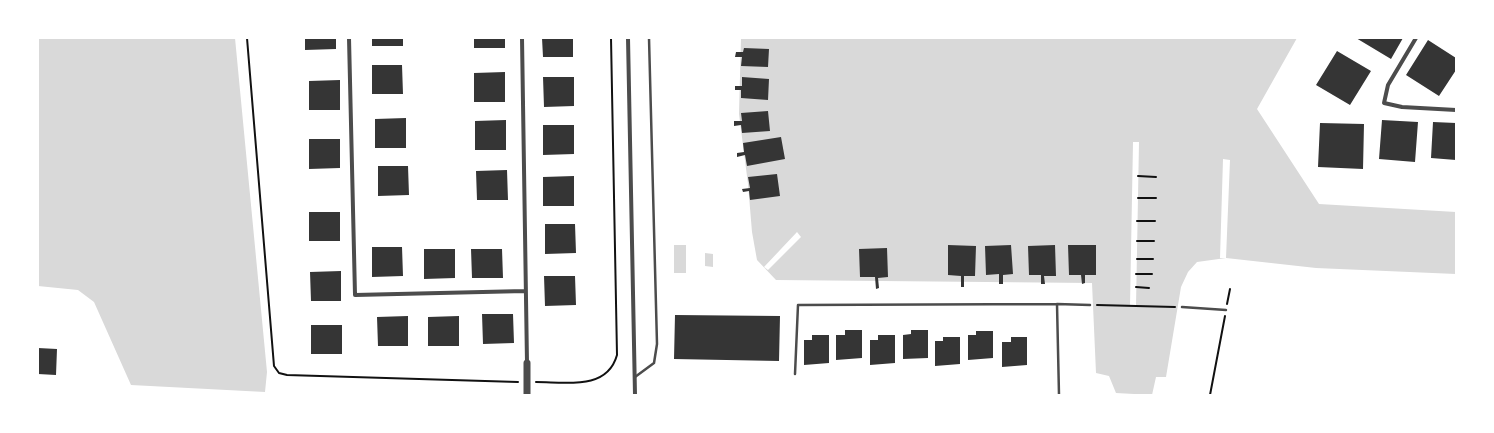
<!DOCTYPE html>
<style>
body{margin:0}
#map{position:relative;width:1494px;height:433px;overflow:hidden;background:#fff;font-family:"IBM Plex Sans",sans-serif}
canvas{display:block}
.frame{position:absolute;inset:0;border:39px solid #fff;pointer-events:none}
</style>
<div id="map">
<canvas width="1494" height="433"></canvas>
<div class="frame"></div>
</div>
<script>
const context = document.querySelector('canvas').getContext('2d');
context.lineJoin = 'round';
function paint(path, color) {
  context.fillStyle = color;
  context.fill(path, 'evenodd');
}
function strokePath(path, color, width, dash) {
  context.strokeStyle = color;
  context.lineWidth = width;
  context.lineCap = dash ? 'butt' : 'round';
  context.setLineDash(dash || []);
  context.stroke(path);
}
paint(new Path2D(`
 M38,38h197l32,334 -2,20 -134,-7 -37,-83 -16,-12 -40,-4z
 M741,38h556l-40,71 62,95 137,8v62l-140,-6 -90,-10 -29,4 -9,10 -7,15 -15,90h-10l-4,18 -36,-2 -7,-17 -13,-3 -4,-90 -316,-3 -19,-20 -5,-28 -4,-48 -9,-70z
 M674,245h12v28h-12z
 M705,253l8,1v13l-8,-1z`), '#d9d9d9');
paint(new Path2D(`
 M1133,142h6l-3,164h-6z
 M1223,159l7,1 -4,98h-6z
 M797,232l4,5 -33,33 -4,-3z`), '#fff');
paint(new Path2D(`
 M305,38h31v11l-31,1z
 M372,38h31v8h-31z
 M474,38h31v10h-31z
 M542,38h31v19h-30z
 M1356,38h47l-12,21z
 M1428,40l28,18v12l-17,26 -33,-21z
 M744,48l25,1 -1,18 -27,-1 1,-9h-7l1,-5h7z
 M1337,51l34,20 -21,34 -34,-20z
 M372,65h30l1,29h-31z
 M505,72v30h-31v-29z
 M543,77h31v29l-30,1z
 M742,77l27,2 -1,21 -27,-2v-8h-6v-4h7z
 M340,80v30h-31v-29z
 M768,111l2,20 -28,2 -1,-8 -7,1v-5h8l-1,-8z
 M406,118v30h-31v-29z
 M506,120v30h-31v-29z
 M1382,120l36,2 -3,40 -36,-3z
 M1433,122l23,1v37l-25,-2z
 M1320,123l44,1 -1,45 -45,-2z
 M543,125h31v29l-31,1z
 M781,137l4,22 -38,7 -2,-11 -8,2v-4l7,-1 -1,-9z
 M309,139h31v29l-31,1z
 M378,166h30l1,29 -31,1z
 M507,170l1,30h-31l-1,-29z
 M777,174l3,22 -30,4 -1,-9 -6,1 -1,-3 8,-1 -2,-11z
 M574,176v30h-31v-29z
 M309,212h31v29h-31z
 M545,224h30l1,29 -31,1z
 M948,245l28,1 -1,30h-11v11h-3v-11l-13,-1z
 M1011,245l2,29 -10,1v9h-4v-10l-13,1 -1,-29z
 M1055,245l1,31h-12l1,8h-4v-9h-12l-1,-29z
 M1068,245h28v30h-11v8l-3,1 -1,-9h-12z
 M372,247h30l1,29 -31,1z
 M887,248l1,29 -10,1 1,10 -3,1 -1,-12h-15l-1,-28z
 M424,249h31v29l-31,1z
 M471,249h31l1,29h-31z
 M341,271v30h-30l-1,-29z
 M544,276h31l1,29 -31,1z
 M482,314h31l1,29 -31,1z
 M675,315l105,1 -1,45 -105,-2z
 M408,316v30h-30l-1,-29z
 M459,316v30h-31v-29z
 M311,325h31v29h-31z
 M845,330h17v28l-26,2v-25h9z
 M911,330h17v28l-25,1v-24l8,-1z
 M976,331h17v27l-25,2v-25h8z
 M812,335h17v28l-25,2v-25h8z
 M878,335h17v28l-25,2v-25h8z
 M943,337h17v27l-25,2v-25h8z
 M1011,337h16v28l-25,2v-25h9z
 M38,348l19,1 -1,26 -18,-1z`), '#353535');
strokePath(new Path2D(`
 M247,38l27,328 5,7 8,2 231,7
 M1138,176l18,1
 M1138,198h18
 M1137,221h18
 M1137,241h17
 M1137,259h16
 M1136,274h16
 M1136,287l13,1
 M1227,304l3,-15
 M1097,305l78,2
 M536,382c29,0 71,9 81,-27l-6,-317
 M1210,395l15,-79`), '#111', 2);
strokePath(new Path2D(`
 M1057,304l2,91
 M1182,307l44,3
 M795,374l3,-69 259,-1 33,1
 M635,377l19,-14 3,-19 -8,-306`), '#4c4c4c', 2.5);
strokePath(new Path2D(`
 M349,38l6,257 170,-4
 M522,38l5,325
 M628,38l7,357
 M1416,38l-28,47 -4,18 18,4 54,3`), '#4c4c4c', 4);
strokePath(new Path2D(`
 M527,363v32`), '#4c4c4c', 7);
</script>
